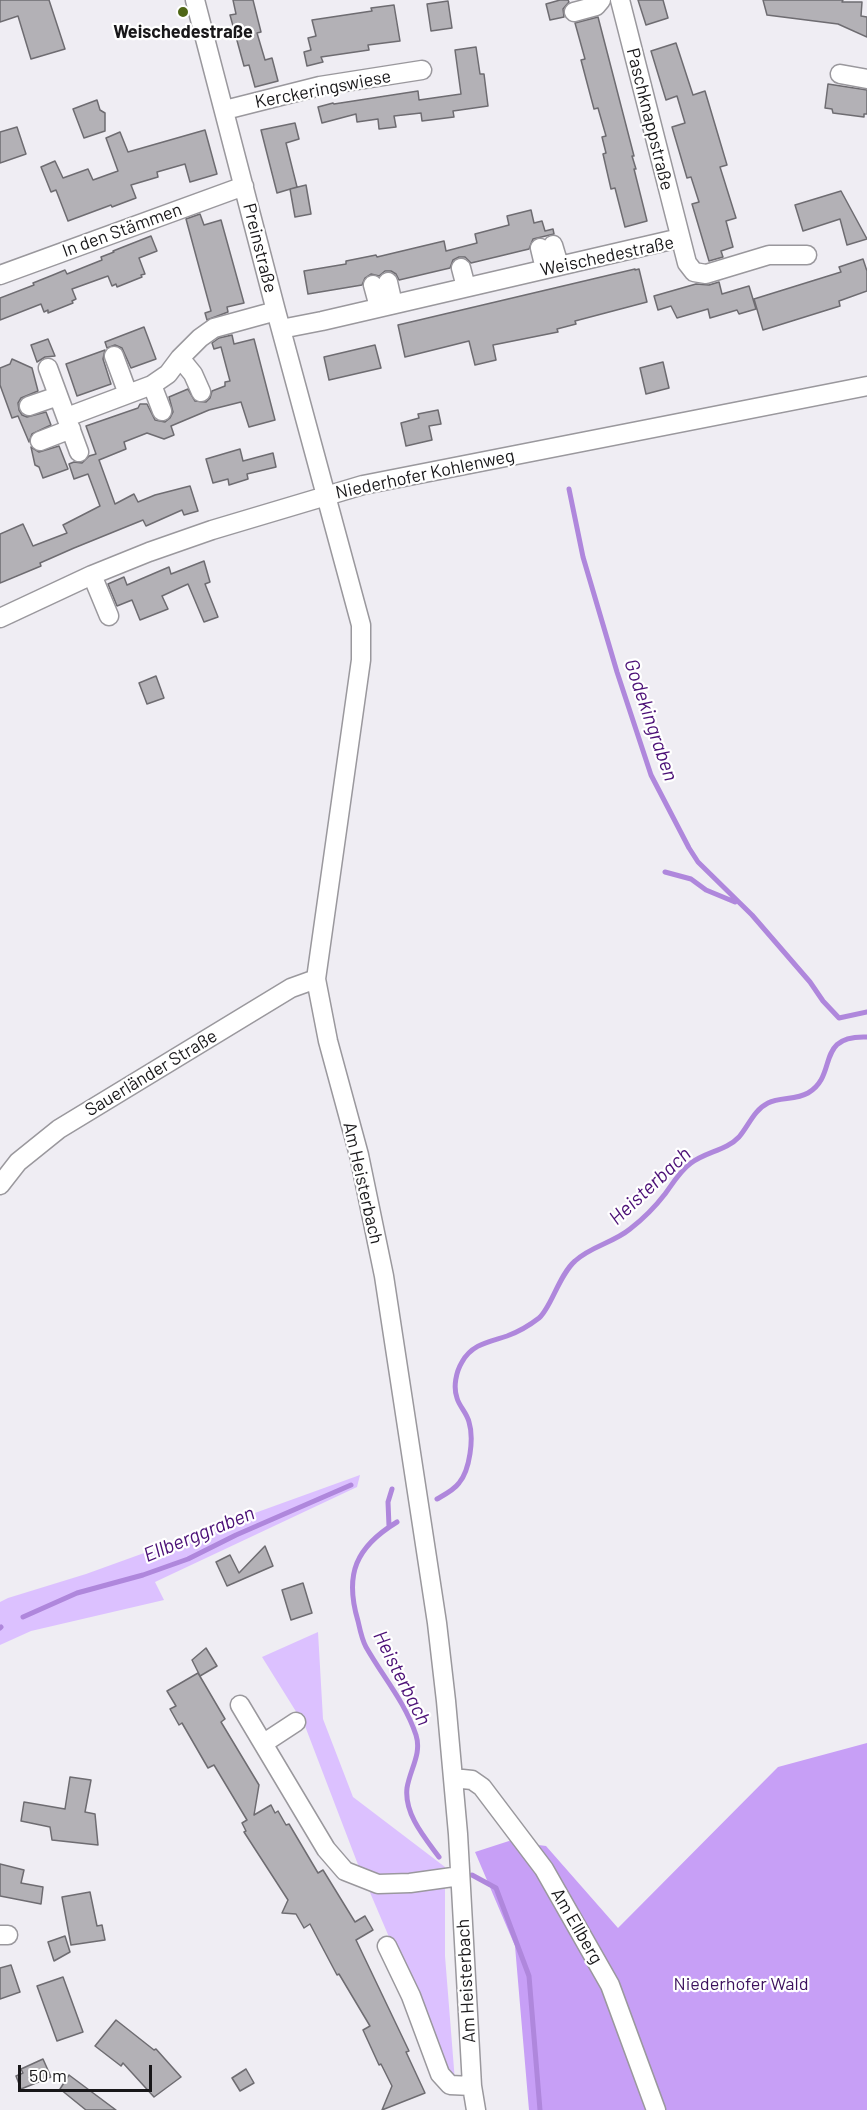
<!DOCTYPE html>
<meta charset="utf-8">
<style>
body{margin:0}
#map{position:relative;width:867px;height:2110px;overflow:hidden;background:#efedf3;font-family:Barlow,sans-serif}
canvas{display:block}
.scale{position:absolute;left:18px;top:2065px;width:134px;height:27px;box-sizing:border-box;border:3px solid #181719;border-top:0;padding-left:8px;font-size:18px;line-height:21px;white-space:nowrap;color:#181719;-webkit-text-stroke:4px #fff;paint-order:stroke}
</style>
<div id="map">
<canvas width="867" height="2110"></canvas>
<div class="scale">50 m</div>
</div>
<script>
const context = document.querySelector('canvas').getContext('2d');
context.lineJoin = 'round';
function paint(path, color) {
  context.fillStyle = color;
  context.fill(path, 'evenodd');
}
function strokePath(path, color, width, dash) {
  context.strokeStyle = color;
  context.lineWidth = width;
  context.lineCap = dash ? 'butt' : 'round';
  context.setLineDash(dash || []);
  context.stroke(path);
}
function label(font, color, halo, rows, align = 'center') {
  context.font = font + ' Barlow,sans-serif';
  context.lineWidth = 4.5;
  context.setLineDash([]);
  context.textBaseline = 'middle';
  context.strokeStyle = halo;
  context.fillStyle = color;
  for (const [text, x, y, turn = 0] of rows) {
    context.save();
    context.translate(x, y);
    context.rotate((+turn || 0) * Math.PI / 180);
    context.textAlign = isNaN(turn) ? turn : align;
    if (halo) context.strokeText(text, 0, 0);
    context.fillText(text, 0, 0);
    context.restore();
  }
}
paint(new Path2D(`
 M360,1475l-3,12 -202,95 9,18 -133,31 -31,14v-43l8,-4 78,-24z
 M318,1632l5,87 30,78 92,70v89l11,138 -99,-232 -52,-136 -43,-69z`), '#dcc1ff');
paint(new Path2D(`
 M867,1743v367h-338l-14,-164 -40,-94 34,-11 37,5 72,82 160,-161z`), '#c79ff6');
strokePath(new Path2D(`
 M569,489l14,68 34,115 34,103 38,73 9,14 54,53 58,67 13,19 16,17 28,-6
 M665,872l26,7 15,11 29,12
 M437,1499c7,-4 17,-9 22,-16 11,-13 15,-45 10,-61 -2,-9 -10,-16 -12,-24 -4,-11 -1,-26 5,-36 10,-18 27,-20 45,-26 11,-4 23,-11 32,-18 12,-10 20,-43 36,-57 16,-15 38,-18 55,-32 13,-10 25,-22 35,-35 8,-11 15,-23 26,-31 14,-11 36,-13 48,-26 10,-12 15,-27 29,-34 12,-6 28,-3 40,-10 31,-18 6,-58 59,-56
 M397,1522c-41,25 -53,52 -39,99 2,9 4,19 8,26 17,30 39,55 50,88 6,19 -6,34 -9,53 -3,26 18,50 32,69
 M389,1526l-1,-24 4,-13
 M23,1617l54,-24 66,-18 45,-16 48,-24 115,-50
 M0,1628l1,-1
 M472,1875l24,13 33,88 11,134`), '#af87dc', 5);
const building = new Path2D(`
 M0,0h49l16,49 -34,10 -13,-43 -18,6z
 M233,0h20l8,32 -4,1 8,27 7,-2 6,23 -23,6 -6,-22 -5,1 -14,-51 6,-1z
 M560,0h8l1,2 -6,7 1,8 -14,3 -4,-16z
 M638,0h25l5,18 -22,7z
 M763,0h80l-1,2h20l-1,14 6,1v20l-29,-13 -71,-9z
 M448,1l4,27 -21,3 -4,-27z
 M394,5l6,36 -32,4 1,5 -48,7 2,5 -16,4 -3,-14 7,-2 -3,-12 8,-2 -4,-16 60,-9 -1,-3z
 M598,17l36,139h-2l4,13h-2l13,52 -22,6 -10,-39 -4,1 -8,-35 3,-1 -4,-16 4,-1 -8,-28 -4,1 -4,-15 -9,-34 4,-1 -10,-36z
 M676,43l17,52 12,-4 22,74 -7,2 16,51 -10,3 7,26 -12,4 2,6 -14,4 -17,-57 7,-2 -8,-25 -4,1 -15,-51 13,-4 -8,-27 -11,4 -15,-49z
 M476,47l4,27h4l4,32 -35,5 1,6 -32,4 -1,-8 -27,3 2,11 -17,2 -1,-10 -21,3 -1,-8 -34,9 -4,-16 15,-4 1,1 84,-13 1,9 42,-6 -6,-44z
 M828,84l39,6v24h-3v3l-31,-4 -1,-4 -7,-1z
 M97,100l3,10 5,3v18l-21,7 -11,-29z
 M295,123l4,16 -13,4 11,44 -20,6 -16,-63z
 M17,127l9,27 -26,9v-31z
 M205,130l12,44 -27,8 -5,-18 -28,8 1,5 -27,8 5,13 -24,9 -1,-2 -43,16 -12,-31 -5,2 -10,-25 14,-6 8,17 25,-9 5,11 25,-9 -12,-33 14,-6 8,20z
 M306,185l5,29 -16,3 -5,-28z
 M841,191l26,48 -20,6 -7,-26 -37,12 -8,-26z
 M531,210l3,13 8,-2 3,10 8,-2 1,5 -21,5 -4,10 -58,14 -6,-6h-6l-6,3 -3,8 -51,12 -3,-6 -5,-3h-6l-6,5 -8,-2 -6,4 -3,7 -54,9 -4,-23 42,-7v-3l30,-6 1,2 67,-16 2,10 31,-8 -2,-9 34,-9 -2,-9z
 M200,214l4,11 17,-5 23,83 -17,4 1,5 -21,8 -2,-7 6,-2 -25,-92z
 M151,236l6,15 -18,7 6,16 -4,1 1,2 -25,10 -1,-3 -4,2 -4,-10 -36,13 4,10 -4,2 1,2 -25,10v-3l-4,2 -3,-8 -41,16v-22l34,-13 -1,-2 20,-8 12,-5 2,4 35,-14 -1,-3 13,-5 -1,-1z
 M863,259l4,12v20l-28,10 1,5 -77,24 -9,-31 87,-27 -2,-5z
 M635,269v1l4,-1 8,33 -72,19 1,3 -19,5 1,3 -65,13 3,15 -21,5 -6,-24 -64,16 -7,-32z
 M719,282l3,12 27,-8 7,23 -17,5 -2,-4 -27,8 -2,-9 -31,9 -6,-12 -13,4 -4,-14 42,-12 13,1z
 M144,327l12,32 -25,9 -9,-20 -7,-3 -8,3 -2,-6z
 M232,335l2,9 20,-5 21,81 -26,7 -8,-25 -32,8 -38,16 3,9 -10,4 -17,-6 -23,9 2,7 -27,11 16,44 19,-10 4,8 17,-7 35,-9 8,25 -14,4 -2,-5 -36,16 -3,-6 -69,28 -34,15 1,3 -41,17v-49l23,-10 10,22 34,-13 -4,-8 37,-19 -12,-32 -14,5 -5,-15 5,-2 8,1 7,-7 7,-2 -10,-28 52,-18 2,-4h7l8,16 10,2 5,-4 3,-6 -4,-15 19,-8 7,12 11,1 4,-4 2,-7 13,-5v-4l5,-1 -9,-34 -7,2 -2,-6 7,-5z
 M48,339l7,17 -10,1 -8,5 -6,-17z
 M375,345l6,23 -52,12 -5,-23z
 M105,350l-2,9 8,25 -34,12 -11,-32z
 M12,359l20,9 6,23 -17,7 -3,5 1,7 3,5 5,2 19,-5 5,13 -19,9 -3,8 -11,-26 -6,2 -12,-33v-17l10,-4z
 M663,362l6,26 -23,6 -6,-26z
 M438,410l3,14 -12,2 3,14 -26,6 -5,-23 18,-5 -1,-4z
 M59,446l9,23 -25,9 -4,-11 -4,-2 -4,-18 8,5z
 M240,449l3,12 30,-8 3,14 -29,7 1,5 -19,6 -1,-6 -15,4 -7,-24z
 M204,561l6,21 -5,2 13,33 -14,5 -16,-38 -26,12 6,13 -28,11 -8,-20 -15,6 -9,-22 16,-7 3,8 42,-18 2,7z
 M156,676l8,22 -17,6 -8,-21z
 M265,1546l8,20 -46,20 -11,-24 14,-7 9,18z
 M303,1583l9,30 -21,7 -9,-30z
 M206,1648l11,18 -17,10 -8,-16z
 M198,1673l27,46 -4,3 38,63 -5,30 17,-10 4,8 3,-2 8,14 3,-1 29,49 5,-3 32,52 10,-6 8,14 -17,10 53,111 -3,1 19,41 -43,17 10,-24 -11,-22 -2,1 -16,-35 7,-4 -31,-52 -2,1 -27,-51 -6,4 -8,-14 -14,-1 6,-13 -44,-68 2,-1 -4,-8 5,-3 -33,-55 -6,3 -26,-45 -3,2 -9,-16 6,-3 -9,-15z
 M70,1777l21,3 -6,32 10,2 3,31 -46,-5 -2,-13 -29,-6 3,-19 41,7z
 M0,1864l24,6 -3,13 22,4 -2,17 -41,-8z
 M90,1892l7,34 5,-1 3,15 -34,5 -9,-48z
 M65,1936l5,16 -16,9 -6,-19z
 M11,1965l9,27 -20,7v-31z
 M63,1977l20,55 -26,9 -20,-55z
 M116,2020l38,30 2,-1 25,28 -27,20 -31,-34 -2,3 -26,-20z
 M43,2059l8,18 -30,12 -5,-13 7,-3 -2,-4z
 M246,2069l8,14 -14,8 -8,-13z
 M69,2075l47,35h-30l-26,-21z`);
paint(building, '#b3b1b6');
strokePath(building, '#6e6c71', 1.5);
const minor = new Path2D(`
 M195,0l81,311 85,314v35l-45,319 12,62 31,114 25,121 53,347 9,78 12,133 14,252 4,24
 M620,0l67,263 7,9 12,2 63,-19h38
 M574,12l22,-6 5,-6
 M840,74l27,5
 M225,110l95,-24 102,-16
 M553,245l6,20
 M540,248l5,21
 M461,268l5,19
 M0,275l244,-89
 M388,282l5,22
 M373,285l6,22
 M281,329l41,-8 358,-83
 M114,356l14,38
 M180,358l13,16 8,18
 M48,368l31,84
 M152,385l10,26
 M29,406l29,-10
 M67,417l85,-32 16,-11 12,-16 20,-20 14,-10 62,-17
 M40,441l31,-12
 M92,575l17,41
 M0,618l92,-43 57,-23 63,-22 151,-45 504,-99
 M0,1185l18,-23 41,-33 232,-141 25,-9
 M240,1705l86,144 19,22 33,13 32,-1 50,-7
 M264,1743l32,-21
 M453,1778l19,2 10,7 62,82 66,116 46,125
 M0,1935h8
 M387,1946l24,50 29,78 10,11 22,1`);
strokePath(minor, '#9a989d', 21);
strokePath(minor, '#fff', 18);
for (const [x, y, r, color] of [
 [183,12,6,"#4f6616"]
]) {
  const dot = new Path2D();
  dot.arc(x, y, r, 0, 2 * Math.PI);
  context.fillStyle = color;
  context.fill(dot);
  strokePath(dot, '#fff', 2);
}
label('bold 18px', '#181719', '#fff', [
 ["Weischedestraße",183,32]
]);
label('18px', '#181719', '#fff', [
 ["Kerckeringswiese",323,89,-11],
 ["Paschknappstraße",650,119,76],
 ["In den Stämmen",122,230,-20],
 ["Preinstraße",260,248,76],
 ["Weischedestraße",607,256,-12],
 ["Niederhofer Kohlenweg",425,474,-12],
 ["Sauerländer Straße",151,1073,-31],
 ["Am Heisterbach",363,1183,77],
 ["Am Ellberg",577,1926,60],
 ["Am Heisterbach",466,1981,-93]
]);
label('18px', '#3c115d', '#fff', [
 ["Niederhofer Wald",741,1984]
]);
label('italic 20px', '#4b0f76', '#fff', [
 ["Godekingraben",651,720,71],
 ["Heisterbach",650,1186,-43],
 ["Ellberggraben",199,1534,-22],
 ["Heisterbach",402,1678,63]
]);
</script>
